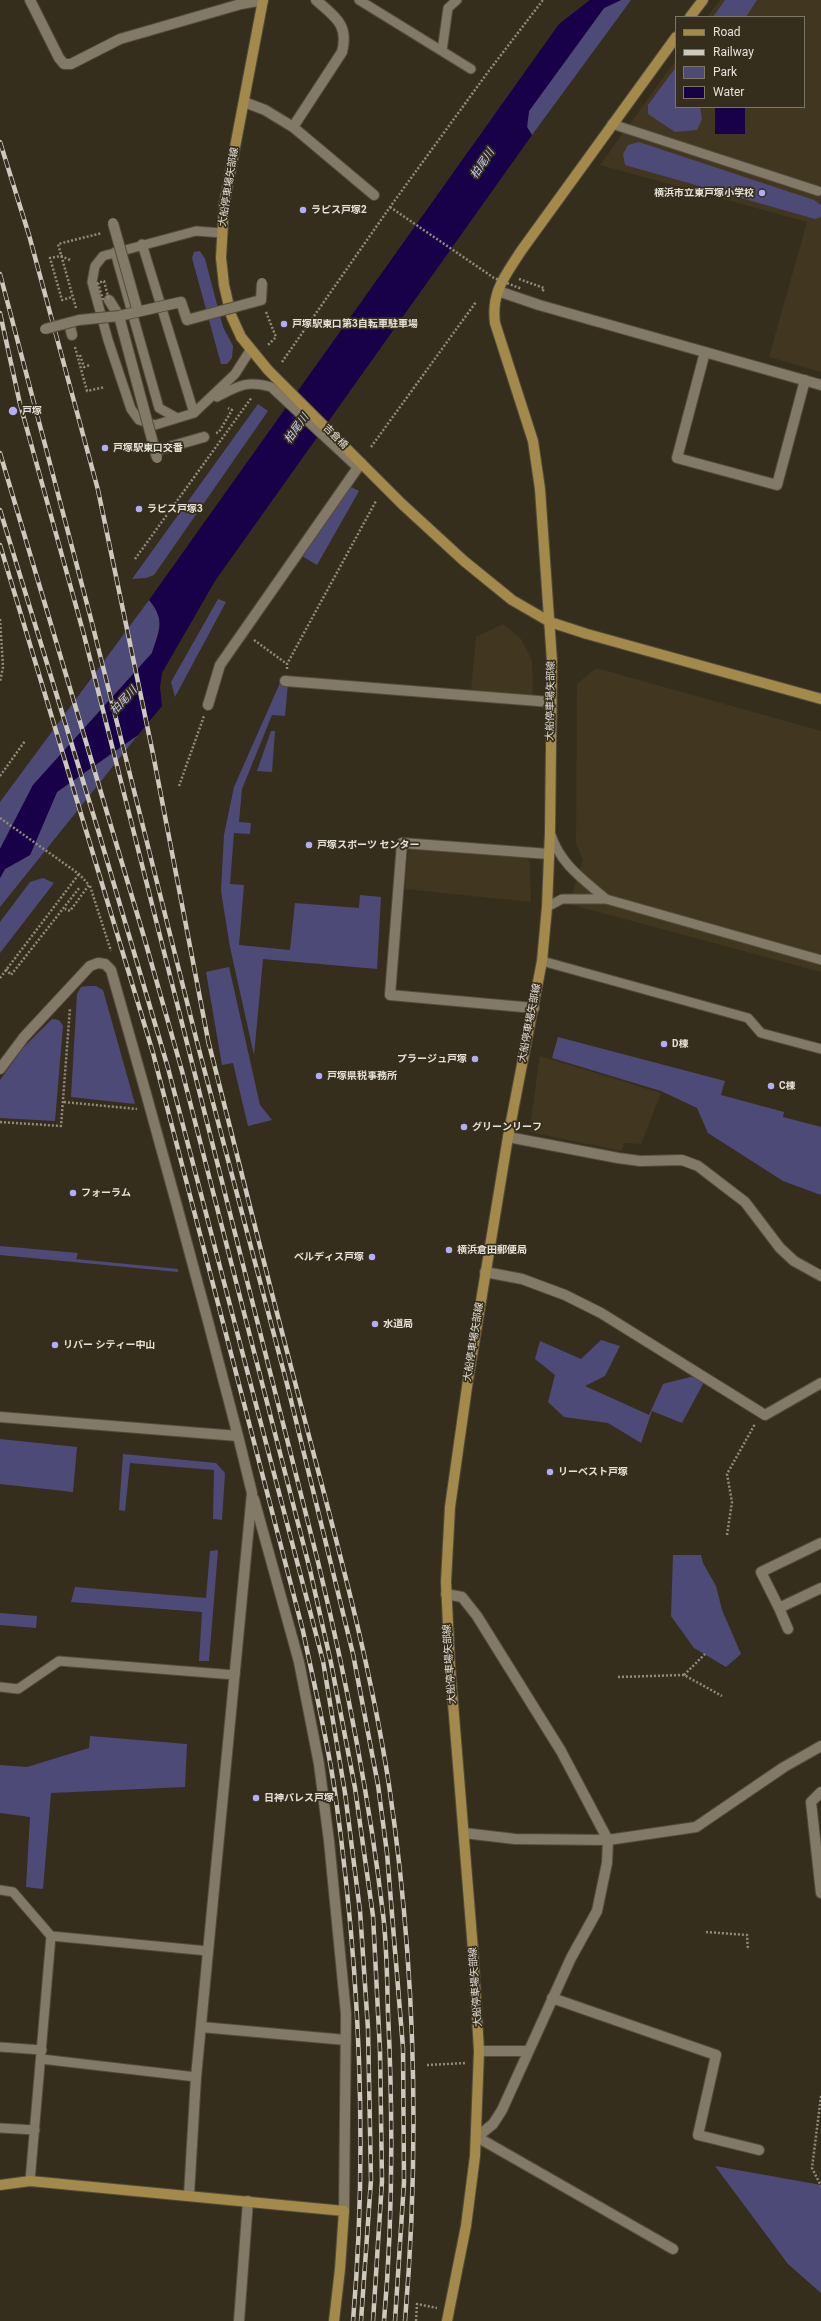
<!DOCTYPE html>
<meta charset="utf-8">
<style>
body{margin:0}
#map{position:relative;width:821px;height:2321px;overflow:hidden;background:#362e1d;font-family:Roboto,sans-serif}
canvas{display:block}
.legend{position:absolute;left:675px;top:16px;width:130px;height:92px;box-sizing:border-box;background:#362e1d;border:1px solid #7c7667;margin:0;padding:5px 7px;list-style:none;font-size:12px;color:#e6e1d7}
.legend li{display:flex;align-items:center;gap:8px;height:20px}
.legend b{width:20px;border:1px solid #7c7667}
</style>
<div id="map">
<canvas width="821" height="2321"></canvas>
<ul class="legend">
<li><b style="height:5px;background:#a38a4a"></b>Road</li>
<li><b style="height:5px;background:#cec9be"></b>Railway</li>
<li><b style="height:11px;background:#4e4a78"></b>Park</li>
<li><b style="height:11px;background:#19014a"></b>Water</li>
</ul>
</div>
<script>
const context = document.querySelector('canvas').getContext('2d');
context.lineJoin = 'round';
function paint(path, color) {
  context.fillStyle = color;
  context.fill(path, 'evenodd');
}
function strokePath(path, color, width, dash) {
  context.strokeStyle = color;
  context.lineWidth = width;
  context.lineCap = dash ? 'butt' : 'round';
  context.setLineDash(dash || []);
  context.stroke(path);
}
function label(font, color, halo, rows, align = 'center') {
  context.font = font + ' Roboto,"Noto Sans JP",sans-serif';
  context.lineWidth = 3.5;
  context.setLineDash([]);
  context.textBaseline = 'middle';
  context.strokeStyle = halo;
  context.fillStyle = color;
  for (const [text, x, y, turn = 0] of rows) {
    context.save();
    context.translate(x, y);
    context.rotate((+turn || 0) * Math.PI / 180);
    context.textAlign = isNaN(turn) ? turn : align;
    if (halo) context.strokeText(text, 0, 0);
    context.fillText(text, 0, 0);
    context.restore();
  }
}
paint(new Path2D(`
 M720,0h101v372l-52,-15 38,-135 -207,-57 76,-105v47h128v-90h-97z
 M503,624l18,15 11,22 1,37 -62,-6 5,-55z
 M596,668l225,63v241l-252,-68 14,-44 -7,-16 1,-160z
 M413,848l113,9 4,5 1,40 -126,-13 3,-37z
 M540,1056l121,37 -20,51 -17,-1 -2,8 -93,-19z`), '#41361f');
paint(new Path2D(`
 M621,0h10l-99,135 -5,-8 2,-16 75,-103z
 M725,0h32l-11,17h-33z
 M676,67v40h24l2,12 -5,11 -22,2 -27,-18v-9z
 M639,142l175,58 7,5v12l-6,2 -190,-54 -2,-11 5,-9z
 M200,251l5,8 18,68 10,19 -1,12 -5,6h-6l-29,-106 2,-6z
 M258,404l10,7 -114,164 -8,3 -14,1z
 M351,487l8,4 -42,74 -15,-9z
 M218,599l8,3 -51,95 -4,-15z
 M149,600c17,20 10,31 3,53l-119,132 -33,64v-47z
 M280,683h8l-3,33 -13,-1 -30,74 -3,33 12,1 -1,11 -16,-1 -4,51 14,1 -5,60 51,5 5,-47 64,5 1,-13 21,2 -4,72 -114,-10 -9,96 -24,-108 -9,-56 3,-56 10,-48z
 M271,731h4l-3,41 -15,-1z
 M138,735l-138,172v-29l5,-9 25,-14 27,-63z
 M43,878l11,5 -54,70v-31l30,-40z
 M229,967l31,138 12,15 -24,6 -15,-63 -11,2 -16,-93z
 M88,986h8l7,4 32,114 -64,-7 6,-103 4,-7z
 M52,1019l7,1 4,6 -8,95 -55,-3v-38l23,-32z
 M558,1037l167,44 -4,14 63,17 -1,5 38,10v68l-38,-14 -75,-48 -11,-25 -36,-17 -109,-33z
 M0,1246l78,7 -2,6 102,10v3l-178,-17z
 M601,1340l19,6 -15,30 -20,10 64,29 14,-31 31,-8 10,6 -22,41 -30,-12 -11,32 -33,-20 -44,-6 -16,-15 7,-27 -20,-16 5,-18 41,18z
 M0,1439l77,8 -4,45 -73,-8z
 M123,1454l93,9 9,10 -3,47 -9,-1 1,-49 -84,-7 -5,48 -6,-1z
 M218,1550l-9,111h-10l3,-49 -131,-10 4,-15 131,11 4,-47z
 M673,1555h28l2,8 13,23 6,24 19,44 -15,13 -32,-19 -23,-32z
 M0,1613l37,3 -1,12 -36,-3z
 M90,1736l97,8 -2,43 -134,6 -8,96 -17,-2 4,-70 -30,-4v-48l27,2 62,-19z
 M715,2166l106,19v108l-33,-29z`), '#4e4a78');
paint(new Path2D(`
 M590,0h31l-17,8 -75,103 -2,16 5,8 -317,446 -53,92 -2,14 2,19 -24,29 -81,57 -27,63 -25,14 -5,9v-29l33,-64 119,-132c7,-22 14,-33 -3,-53l410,-576z
 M715,107h30v27h-30z`), '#19014a');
const lane = new Path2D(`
 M359,0l112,69
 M442,51l6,-43 9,-8
 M612,124l206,67
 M222,233l-26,-2 -93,25 -8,10 -3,16 16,58 23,69 8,11 16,5 39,-12 41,-39 16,-25
 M142,244l52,169
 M115,252l44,156 18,10
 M217,397c21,-11 30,-17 54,-10l87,81
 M551,835c10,30 32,44 55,64
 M547,907l15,-8h44l215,61
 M542,961l206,57 13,15 60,16
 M0,1687l18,2 41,-28 176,14
 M0,1890l13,2 38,44 -21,245
 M51,1936l157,15
 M0,2047l42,3
 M41,2059l155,18
 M0,2128l35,2`);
const street = new Path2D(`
 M30,0l29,58 5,6h7l49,-25 121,-35 22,-4
 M244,102l21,8 28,17 81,68
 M293,127l49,-75c7,-28 -7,-35 -26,-52
 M498,291l41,14 282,80
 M109,300l10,16
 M69,323l3,12
 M705,352l-28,106 100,27 28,-105
 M155,451l49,-14
 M285,681l266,21
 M208,705l12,-40 141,-202
 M534,1008l-144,-13 12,-152 147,11
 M0,1069l24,-32 66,-71 8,-3 7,1 6,6 4,14c43,150 84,301 123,452
 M508,1137l110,21 22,3 42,-1 16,6 47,36 35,46 14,13 27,15
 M485,1272l37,7 43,16 36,18 164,102 56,-32
 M0,1417l238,19 14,57 -56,584 -7,118
 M254,1499l45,163 20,102 10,77 17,173 -2,197
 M446,1594l16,3 15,19 84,135 47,89 -1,23 -10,48 -26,47 -69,152 -9,14 -16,13 196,112
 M779,1608l-18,-36 60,-29
 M788,1629l-9,-21 42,-20
 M821,1792l-10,10 10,91
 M464,1833l51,6 93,1 88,-13 88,-60 37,-21
 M552,1998l164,57 -18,80 61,15
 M201,2027l145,13
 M479,2051h49
 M239,2321l9,-120`);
const secondary = new Path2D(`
 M263,0l-39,205 -3,53 3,27 7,30 10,22 27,33 134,134 62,57 48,39 38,22 37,12 234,65
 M690,17l13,-17
 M0,2185l30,-4 314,30 -4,58 -6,52
 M447,2321l19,-95 9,-70 4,-105 -6,-101 -23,-284 -4,-84 4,-75 18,-127 40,-243 34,-176 5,-54 3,-75 2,-171 -12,-172 -7,-48 -38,-118c-4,-31 10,-47 26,-72l155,-214`);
strokePath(lane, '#524b3c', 11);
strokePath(street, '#524b3c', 12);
strokePath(secondary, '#524b3c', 12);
strokePath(new Path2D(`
 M70,260l-9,-4 -11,2 12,42 10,-3
 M519,279l25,9 -2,5
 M266,312l10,25 -9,9
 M75,347l12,44 18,-4
 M80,355l4,12 6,-2
 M282,362l108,-155 98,-135 55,-72
 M216,433l3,-1 13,-22 -4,-2
 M371,447l105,-145
 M135,559l117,-162
 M0,619l3,48 -3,15
 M254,640l33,24
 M287,669v-5l89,-163
 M0,776l25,-35
 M179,786l25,-70
 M0,818l79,56 10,11 -19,26 -5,-2
 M90,886l21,65
 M6,969l5,6 69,-88
 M0,978l79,-104
 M64,1102l73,7
 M0,1122l61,4 9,-118
 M727,1535l5,-33 -5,-28 28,-50
 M684,1675l21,-21
 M618,1677l66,-2 38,21
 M706,1932l41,3 1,15
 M427,2065l39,-2
 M821,2096l-9,72 9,18
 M416,2321l1,-17 20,4`), '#918a7d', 2.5, [2, 2]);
strokePath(lane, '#837967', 9);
strokePath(street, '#837967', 10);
strokePath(secondary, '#a38a4a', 10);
const rail = new Path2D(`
 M0,142l29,93 69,255 55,264 56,291
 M0,274l92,349 105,419 90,342 66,270 25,131 9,68 16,195 1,134 -9,139
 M0,313l20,91 64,231 234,927c28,116 51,233 65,352 4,32 4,66 5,99 5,103 5,206 -4,308
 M0,453l144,484 38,134 128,499 21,93 24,125 18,128 7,135 2,130 -9,140
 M0,510l98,320 70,238 155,593 22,132 15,118 8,118 3,151 -10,141
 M0,545l153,508 150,578c11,53 24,107 32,161 24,172 33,355 18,529
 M208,1040c33,133 67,267 102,400 30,114 61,228 79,345 26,177 31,358 16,536`);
strokePath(rail, '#cec9be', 4.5);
strokePath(rail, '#362e1d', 3, [9]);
const streetBridge = new Path2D(`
 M113,223l25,89
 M119,316l38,142
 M45,329l34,-9 40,-4 62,-14 6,18 74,-20 1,-17`);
strokePath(streetBridge, '#524b3c', 12, []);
strokePath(new Path2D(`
 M390,207l104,71 28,11
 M103,300l-5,-17 6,-2 5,19
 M76,308l-18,-64 44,-11`), '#918a7d', 2.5, [2, 2]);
strokePath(streetBridge, '#837967', 10);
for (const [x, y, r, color] of [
 [762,193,4,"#b2adf9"],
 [303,210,4,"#b2adf9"],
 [284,324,4,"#b2adf9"],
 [13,411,5,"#b2adf9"],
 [105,448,4,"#b2adf9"],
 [139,509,4,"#b2adf9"],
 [309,845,4,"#b2adf9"],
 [664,1044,4,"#b2adf9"],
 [475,1059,4,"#b2adf9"],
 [319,1076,4,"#b2adf9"],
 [771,1086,4,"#b2adf9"],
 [464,1127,4,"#b2adf9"],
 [73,1193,4,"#b2adf9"],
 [449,1250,4,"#b2adf9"],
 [372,1257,4,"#b2adf9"],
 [375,1324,4,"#b2adf9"],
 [55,1345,4,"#b2adf9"],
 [550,1472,4,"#b2adf9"],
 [256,1798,4,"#b2adf9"]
]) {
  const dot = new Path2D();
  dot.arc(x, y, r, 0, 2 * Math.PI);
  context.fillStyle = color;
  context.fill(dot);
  strokePath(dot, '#362e1d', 1.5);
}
label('10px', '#e6e1d7', '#362e1d', [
 ["大船停車場矢部線",229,187,-81],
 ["吉倉橋",335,437,45],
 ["大船停車場矢部線",551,701,-89],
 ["大船停車場矢部線",530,1023,-79],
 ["大船停車場矢部線",474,1342,-81],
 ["大船停車場矢部線",450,1664,-94],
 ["大船停車場矢部線",476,1987,-94]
]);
label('bold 10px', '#e6e1d7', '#362e1d', [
 ["横浜市立東戸塚小学校",754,193,"right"],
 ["ラピス戸塚2",311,210],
 ["戸塚駅東口第3自転車駐車場",292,324],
 ["戸塚",22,411],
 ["戸塚駅東口交番",113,448],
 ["ラピス戸塚3",147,509],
 ["戸塚スポーツ センター",317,845],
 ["D棟",672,1044],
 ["プラージュ戸塚",467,1059,"right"],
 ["戸塚県税事務所",327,1076],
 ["C棟",779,1086],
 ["グリーンリーフ",472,1127],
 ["フォーラム",81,1193],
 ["横浜倉田郵便局",457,1250],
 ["ベルディス戸塚",364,1257,"right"],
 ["水道局",383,1324],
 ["リバー シティー中山",63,1345],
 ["リーベスト戸塚",558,1472],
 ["日神パレス戸塚",264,1798]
], 'left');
label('italic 11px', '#cbcaf5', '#362e1d', [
 ["柏尾川",483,164,-56],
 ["柏尾川",297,429,-55],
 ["柏尾川",124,701,-47]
]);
</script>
